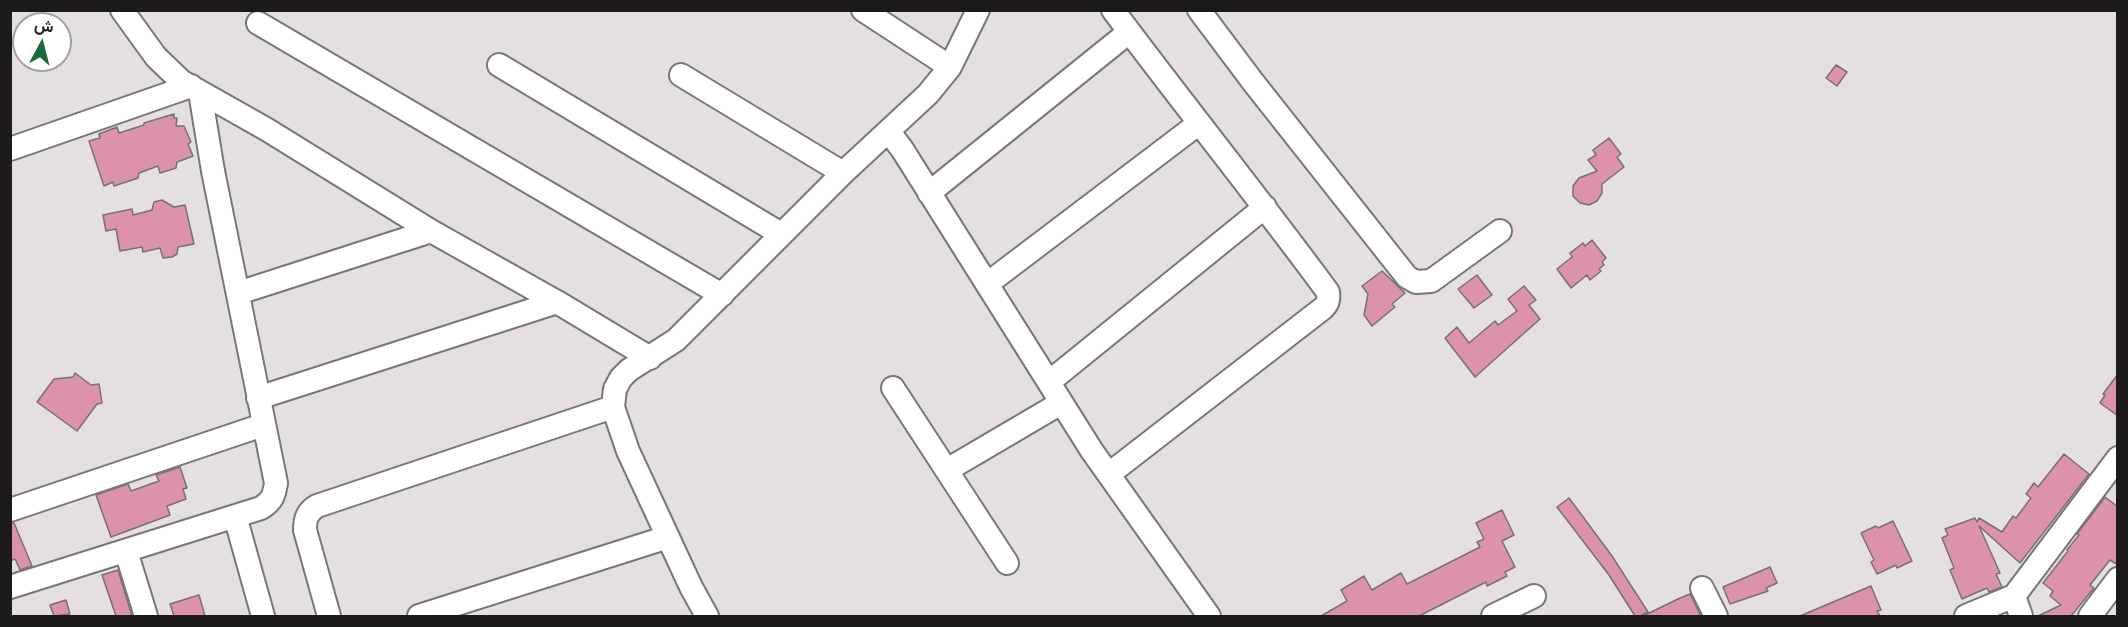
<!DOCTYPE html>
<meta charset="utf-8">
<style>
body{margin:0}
#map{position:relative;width:2128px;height:627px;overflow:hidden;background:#e4dfe0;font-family:"Work Sans",Vazirmatn,sans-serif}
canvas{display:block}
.frame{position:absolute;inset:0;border:12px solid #1c1a1b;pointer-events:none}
.north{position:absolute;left:12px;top:12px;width:60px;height:60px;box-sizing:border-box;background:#fff;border:2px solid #a4a3a4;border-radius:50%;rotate:7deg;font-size:16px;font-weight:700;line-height:24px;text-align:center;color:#1c1a1b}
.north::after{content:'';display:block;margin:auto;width:21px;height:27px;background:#196b3c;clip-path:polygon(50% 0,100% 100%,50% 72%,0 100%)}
</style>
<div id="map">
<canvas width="2128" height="627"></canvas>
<div class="frame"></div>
<div class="north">ش</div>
</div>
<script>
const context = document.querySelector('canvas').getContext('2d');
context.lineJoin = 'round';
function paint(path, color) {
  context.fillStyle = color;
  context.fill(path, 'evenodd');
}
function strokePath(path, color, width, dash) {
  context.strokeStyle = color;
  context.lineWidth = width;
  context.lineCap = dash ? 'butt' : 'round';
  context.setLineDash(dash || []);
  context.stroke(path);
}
const building = new Path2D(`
 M1836,65l11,7 -10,14 -11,-8z
 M174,114v4h3l-1,8h8l7,16 -3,2 5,12 -16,6 -1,6 -16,5 -2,-7 -19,7 -1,5 -24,8 -1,-4 -9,4 -15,-45 11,-3 -1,-4 18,-7 2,6 25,-8v-2z
 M1609,138l12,16 -4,3 7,10 -22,17v9l-5,8 -8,4 -9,-2 -7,-7v-10l6,-8 18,-7 -9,-11 8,-5 -3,-5z
 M162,200l12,7 11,-2 9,39 -16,3 -1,7 -5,3 -9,1 -3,-10 -17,4 -1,-5 -22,4 -4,-22 -10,2 -3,-16 29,-6 1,6 19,-5 2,-8z
 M1592,240l14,18 -4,4 2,3 -5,4 2,2 -11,9 -3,-5 -16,13 -14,-19 15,-12 -2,-4 13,-10 2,3z
 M1382,271l23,22 -13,11 3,3 -23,19 -8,-11 4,-21 -6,-8z
 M1477,275l15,20 -18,13 -16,-19z
 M1524,286l12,14 -7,5 11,14 -65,58 -30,-39 12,-11 12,16 26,-22 3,4 19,-14 -9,-12z
 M75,373l16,12 8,-1 3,19 -5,1 -20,27 -40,-29 17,-23 19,-2z
 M2118,374v42l-18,-13 5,-8 -2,-1z
 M2064,454l25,20 -69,89 -41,-37 21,47 -4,1 6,13 -13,5 -2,-4 -25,11 -12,-29 4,-2 -12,-30 6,-3 -3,-6 30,-11 2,4 2,-4 23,14 11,-16 3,2 15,-20 -5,-4 8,-11 4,4z
 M180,467l7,21 -4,1 3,10 -19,7 3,9 -59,22 -15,-42 32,-11 3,7 28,-10 -3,-6z
 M2105,497l13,10v58l-8,-5 -20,25 4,3 -23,28h-33l23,-11 -11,-9 3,-5 -10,-8 25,-32 -1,-1 12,-15 -2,-1z
 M1569,498l43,58 36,56 -8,4h-5l-26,-41 -52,-68z
 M1502,510l12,25 -12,6 13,26 -10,5 2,4 -20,10 -1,-4 -67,34h-98l26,-15 -6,-11 23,-14 8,14 29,-17 6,11 73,-37 -3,-5 7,-3 -8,-16z
 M1893,521l19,40 -15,7 -1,-3 -19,9 -6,-12 3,-2 -13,-27 15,-7 2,2z
 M10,523h4l18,43 -12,4 -5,-11 -5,2z
 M1770,567l7,16 -11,5 2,3 -38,13 -7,-17z
 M118,570l14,46h-16l-14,-41z
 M1871,586l10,24 -4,1 3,5h-80z
 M1690,594l11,22h-58l35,-17z
 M199,595l6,21h-31l-4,-12z
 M66,600l4,14 -16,2 -4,-11z`);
paint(building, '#dc93a9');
strokePath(building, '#767172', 1.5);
const minor = new Path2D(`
 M122,10l34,47 25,24 85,48 165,102 126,71 93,56
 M863,10l87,57
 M1199,10l54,72 154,195 9,5 15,-1 69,-50
 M258,23l464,272
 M499,65l282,169
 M681,75l162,98
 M889,132l13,17 190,302 117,165
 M10,149l181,-63
 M929,193l200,-161
 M987,284l211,-160
 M238,293l193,-62
 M1049,382l216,-175
 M893,388l114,175
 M258,398l299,-96
 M947,470l114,-67
 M1109,474l213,-165c6,-5 7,-9 6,-17 -70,-95 -144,-187 -215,-282
 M10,510l253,-85
 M235,516l28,100
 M126,551l20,65
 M10,587l251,-79c11,-7 13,-12 15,-25l-63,-312 -13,-79
 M1702,588l14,28
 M329,616l-24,-86c0,-11 2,-18 12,-24l296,-99
 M419,616l249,-79
 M707,616l-16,-29 -63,-136 -15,-44 2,-18 6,-11 8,-8 47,-30 167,-167 85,-79 22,-27 28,-57
 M1493,616l41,-20
 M1966,616l48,-20
 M2021,616l-7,-20 104,-138
 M2090,616l28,-37`);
strokePath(minor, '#7a7576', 26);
strokePath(minor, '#fff', 22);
</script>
